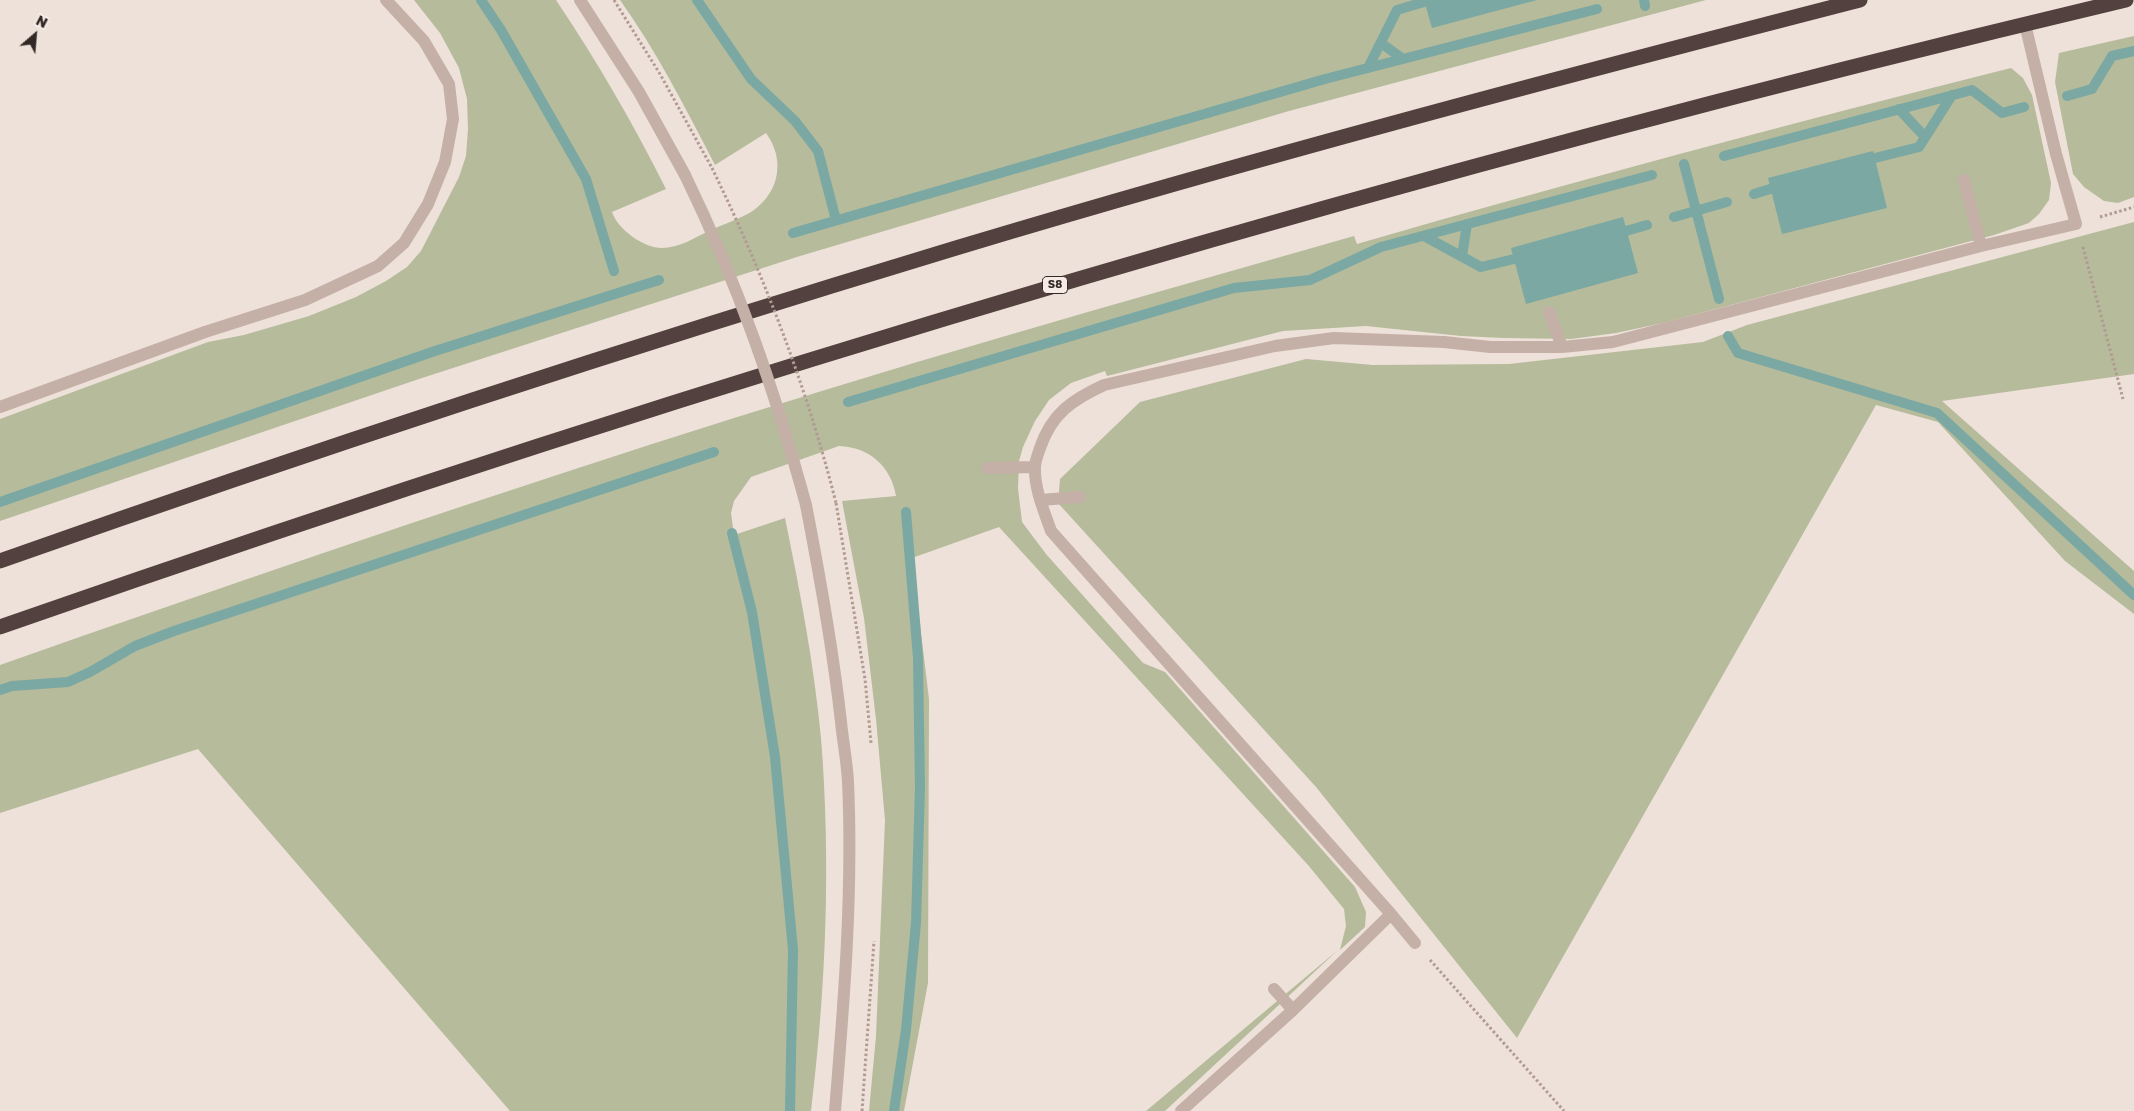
<!DOCTYPE html>
<style>
body{margin:0}
#map{position:relative;width:2134px;height:1111px;overflow:hidden;background:#eee1d9;font-family:"Golos Text",sans-serif}
canvas{display:block}
.north{position:absolute;left:10px;top:10px;width:50px;height:50px;-webkit-text-stroke:4px #f6ece5;paint-order:stroke;rotate:27deg;font-size:14px;font-weight:700;line-height:20px;text-align:center;color:#322826}
.north::after{content:'';display:block;margin:auto;width:18px;height:22px;background:#322826;clip-path:polygon(50% 0,100% 100%,50% 72%,0 100%)}
</style>
<div id="map">
<canvas width="2134" height="1111"></canvas>
<div class="north">N</div>
</div>
<script>
const context = document.querySelector('canvas').getContext('2d');
context.lineJoin = 'round';
function paint(path, color) {
  context.fillStyle = color;
  context.fill(path, 'evenodd');
}
function strokePath(path, color, width, dash) {
  context.strokeStyle = color;
  context.lineWidth = width;
  context.lineCap = dash ? 'butt' : 'round';
  context.setLineDash(dash || []);
  context.stroke(path);
}
function label(font, color, halo, rows, align = 'center') {
  context.font = font + ' "Golos Text",sans-serif';
  context.lineWidth = 5;
  context.setLineDash([]);
  context.textBaseline = 'middle';
  context.strokeStyle = halo;
  context.fillStyle = color;
  for (const [text, x, y, turn = 0] of rows) {
    context.save();
    context.translate(x, y);
    context.rotate((+turn || 0) * Math.PI / 180);
    context.textAlign = isNaN(turn) ? turn : align;
    if (halo) context.strokeText(text, 0, 0);
    context.fillText(text, 0, 0);
    context.restore();
  }
}
paint(new Path2D(`
 M414,0h142c41,61 77,123 110,189l-54,23c6,18 32,36 50,36 17,0 32,-10 47,-17 14,-7 32,-12 45,-21 26,-19 31,-51 12,-77l-51,32c-29,-56 -58,-113 -95,-165h1086l-417,111 -489,145 -378,122 -422,143v-102l208,-77 36,-7 65,-19 47,-19 30,-16 21,-14 14,-16 38,-74 7,-21 2,-27 -1,-30 -8,-31 -19,-35z
 M2134,36v161l-16,6 -14,-2 -20,-14 -11,-13 -18,-92 4,-29z
 M2011,68l12,10 9,17 19,88 -2,17 -10,14 -10,9 -35,12 -331,88 -47,10 -45,6 -67,-1 -43,-2 -95,-10 -83,5 -176,45 -2,-5 -34,12 -22,17 -14,21 -12,26 -4,14 -1,27 4,34 24,32 97,109 22,9 190,215 11,25 -1,15 -25,23 6,-24 -2,-17 -36,-44 -309,-338 -87,31 17,141 -1,284 -24,128h-35l7,-75 9,-216 -9,-101 -12,-101 -22,-117 54,-5c-5,-30 -27,-49 -57,-50l-88,31 -17,24 -3,12 3,22 51,-17c15,73 29,146 36,220 10,124 5,250 -10,373h-301l-312,-362 -198,64v-148c216,-76 432,-150 649,-220 233,-75 469,-142 705,-209l3,8c217,-63 435,-121 654,-176z
 M2134,222v152l-192,27 192,170v43l-69,-53 -127,-139 -62,-17 -359,633 -201,-251 -258,-284 2,-24 80,-77 166,-43 67,6 136,-1 194,-22 44,-17z
 M1338,950l-173,161h-19z`), '#b5bb9b');
paint(new Path2D(`
 M1424,0h113l-105,28z
 M1873,151l14,57 -105,26 -14,-56z
 M1623,217l15,56 -112,31 -15,-56z`), '#7ba8a3');
strokePath(new Path2D(`
 M481,0l20,30 85,149 28,92
 M697,0l54,79 44,42 23,30 18,69
 M1644,0l1,6
 M1381,43l22,16
 M1368,68l29,-58 27,-8
 M2067,96l25,-7 20,-33 22,-5
 M1899,109l26,28
 M1724,156l248,-66 30,23 22,-6
 M1875,158l44,-11 33,-52
 M1684,164l35,135
 M1754,194l16,-5
 M1674,217l53,-15
 M1626,231l21,-6
 M793,233l532,-154 272,-70
 M1424,236l57,31 33,-8
 M1462,256l5,-32
 M1728,336l10,17 199,60 197,182
 M848,402l386,-114 76,-8 71,-33 271,-72
 M0,502l435,-151 224,-71
 M732,533l20,79 23,145 18,193 -3,161
 M0,690l12,-4 56,-4 22,-10 45,-26 39,-15 540,-179
 M894,1111l12,-81 10,-107 4,-136 -2,-129 -12,-146`), '#7ba8a3', 10);
strokePath(new Path2D(`
 M614,0l46,74 52,94
 M2100,217l34,-10
 M2083,247l40,152
 M836,503l29,176 6,64
 M1430,960l134,151
 M862,1111l12,-170`), '#b09a91', 3, [2.5, 2.5]);
strokePath(new Path2D(`
 M580,0l59,92 46,83
 M1964,180l17,66
 M1549,312l13,35
 M0,407l205,-75 100,-32 73,-34 26,-23 24,-39 17,-42 8,-43 -4,-35 -25,-43 -38,-41
 M988,468l47,-1
 M1040,500l40,-3
 M806,505c14,72 27,144 35,217 2,20 6,40 7,60 5,110 -4,219 -13,329
 M1391,914l24,29
 M1274,989l19,21
 M1181,1111l112,-101 98,-96 -340,-383c-7,-20 -17,-43 -16,-64 0,-6 3,-13 5,-19 12,-35 32,-48 64,-63l171,-39 59,-8 110,4 46,5h72l51,-5 368,-96 95,-22 -20,-70 -31,-130`), '#c5b0a7', 12);
strokePath(new Path2D(`
 M0,561c316,-112 635,-216 956,-313 299,-90 601,-170 904,-248
 M0,627c698,-244 1407,-457 2126,-627`), '#52413e', 15);
strokePath(new Path2D(`
 M712,168c52,107 95,220 124,335`), '#b09a91', 3, [2.5, 2.5]);
strokePath(new Path2D(`
 M685,175c53,109 89,213 121,330`), '#c5b0a7', 12);
for (const [x, y, w] of [
 [1055,285,25]
]) {
  const box = new Path2D();
  box.roundRect(x - w / 2, y - 8.5, w, 17, 4);
  context.fillStyle = '#f6ece5';
  context.fill(box);
  strokePath(box, '#322826', 1);
}
label('bold 11px', '#322826', null, [
 ["S8",1055,285]
]);
</script>
